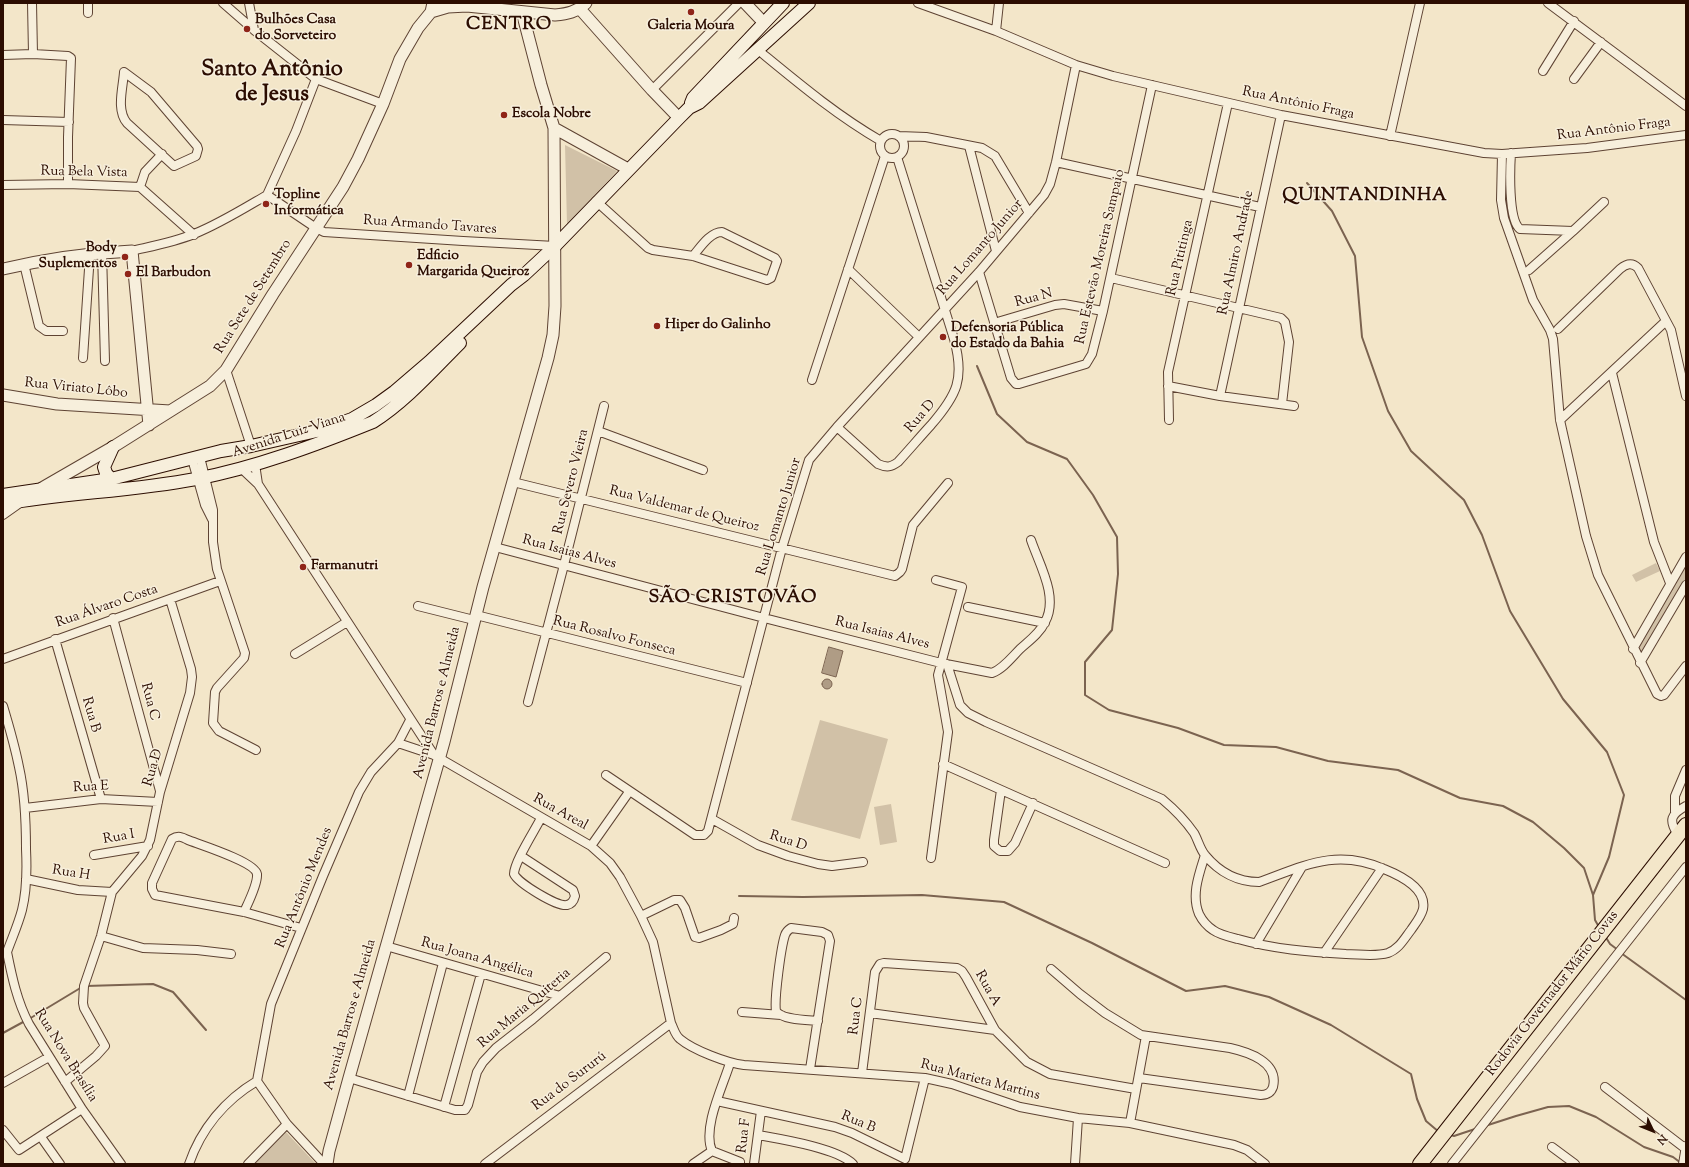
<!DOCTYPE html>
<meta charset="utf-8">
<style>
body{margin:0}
#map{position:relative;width:1689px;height:1167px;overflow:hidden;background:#f3e6c9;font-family:"Sorts Mill Goudy",serif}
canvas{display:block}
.frame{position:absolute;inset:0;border:4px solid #2c0d01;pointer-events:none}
.north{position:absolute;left:1633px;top:1111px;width:40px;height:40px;-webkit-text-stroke:3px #f7efdc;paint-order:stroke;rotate:133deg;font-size:11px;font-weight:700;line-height:16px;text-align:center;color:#2c0d01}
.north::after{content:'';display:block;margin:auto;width:14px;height:18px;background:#2c0d01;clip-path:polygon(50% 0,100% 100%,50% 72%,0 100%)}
</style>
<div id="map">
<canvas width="1689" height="1167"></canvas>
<div class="frame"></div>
<div class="north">N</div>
</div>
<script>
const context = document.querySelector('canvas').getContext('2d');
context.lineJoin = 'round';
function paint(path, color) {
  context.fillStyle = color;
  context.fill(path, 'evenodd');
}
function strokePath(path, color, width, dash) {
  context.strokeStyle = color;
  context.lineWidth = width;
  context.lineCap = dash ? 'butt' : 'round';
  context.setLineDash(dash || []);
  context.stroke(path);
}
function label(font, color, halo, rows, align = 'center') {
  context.font = font + ' "Sorts Mill Goudy",serif';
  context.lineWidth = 3;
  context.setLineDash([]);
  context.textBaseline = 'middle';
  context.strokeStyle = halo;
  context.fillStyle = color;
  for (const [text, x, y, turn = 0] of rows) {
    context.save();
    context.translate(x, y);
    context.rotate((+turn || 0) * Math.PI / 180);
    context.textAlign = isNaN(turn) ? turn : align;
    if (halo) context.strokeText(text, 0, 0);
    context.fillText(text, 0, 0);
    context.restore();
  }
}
paint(new Path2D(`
 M565,145l52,26 -50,54z
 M1686,559v25l-46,77 -6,-12z
 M1656,563l4,8 -24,11 -4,-7z
 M820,720l68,19 -28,100 -69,-19z
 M891,804l6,38 -17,3 -6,-38z
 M285,1131l31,33h-61z`), '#d1c1a7');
const water = new Path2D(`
 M829,647l14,4 -7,26 -14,-4z
 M822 684a5 5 0 1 1 10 0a5 5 0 1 1-10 0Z`);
paint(water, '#af9c85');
strokePath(water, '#7b6350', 1);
strokePath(new Path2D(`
 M1307,183l25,28 23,45 7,81 26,74 23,40 53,49 18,35 28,76 53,88 44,53 17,43 -15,62 -16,38 2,25 4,7
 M977,366l20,48 30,28 40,17 26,36 24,42 1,37 -6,56 -27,32v33l24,15 69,18 46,17 52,2 52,14 70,9 62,28 43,8 30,16 31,26 20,20 9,27
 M739,896l64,1 119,-2 82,7 88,41 94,48 39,-5 44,11 62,28 80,49 6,25 9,22 13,11
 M1605,936l5,8 8,6
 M1621,953l65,47
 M86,986l67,-2 20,8 33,38
 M29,1019l53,-32
 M3,1033l22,-12
 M1485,1126l31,-10 32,-9 21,-1 27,11 48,30 29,10 8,6
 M1451,1135l3,1 21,-7`), '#7b6350', 2);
const minor = new Path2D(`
 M32,3l1,51
 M88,3v10
 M223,3l31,27
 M249,3l5,27 62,49 67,25
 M918,3l78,28 80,34 37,11 168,39 203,38 18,1 85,-6 99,-13
 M1548,3l138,103
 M996,31l3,-28
 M758,50c39,32 78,65 123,91
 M3,55l30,-1 35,2 3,2 -3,79v47
 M1543,71l31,-50
 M124,72l27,20 46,54 1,3 -2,7 -22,10 -47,-43c-11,-13 -4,-35 -3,-51z
 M1574,79l27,-37
 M652,90l87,-87
 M3,120l66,2
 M880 146a12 12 0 1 1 24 0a12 12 0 1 1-24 0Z
 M899,136l27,1 56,11 13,8 34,57
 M1390,136l30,-133
 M969,146l27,105
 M1511,153c-1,15 -3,67 9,76l53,2 31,-29
 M1502,154l-1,46 3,18 29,82 17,30 3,9 7,81 26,116 12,39 59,119 4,2 3,-1 22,-29
 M1056,162l204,45
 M3,185l65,-1 72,3 54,48
 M140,187l5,-15 17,-18
 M267,195l49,33 8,4 139,9 92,5
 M267,195l29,-64 20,-52
 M596,201l52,47 5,2 40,6 74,24 4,-2 6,-17 -2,-3 -53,-26c-12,0 -22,16 -29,24
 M132,251c21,-5 42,-9 62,-17 25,-10 49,-25 73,-39
 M102,252l3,109
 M24,264l15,62 7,5h17
 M848,269l71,68
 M1529,270l44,-39
 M979,272l32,106 5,6h3l67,-20 6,-10 11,-43 49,-226
 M1111,278l170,40 4,4 4,20 -7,62
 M994,323l61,-18 9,-1 39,7
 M1558,329l62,-60c6,-5 12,-7 18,-1l33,62 15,66
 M83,358l7,-104
 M226,370l25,76
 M1612,373l42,169 16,41
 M812,380l73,-224
 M1168,386l52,10 74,10
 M1220,396l61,-281
 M1169,420l-1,-48 60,-269
 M1560,420l106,-99
 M837,427l41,37c9,4 13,3 20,-2 11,-12 22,-25 33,-37 26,-30 34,-46 23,-86l-57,-182
 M598,431l105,39
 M200,457l13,53v32l4,27 28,84 -1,5 -27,30 -2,4 -2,31 6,8 37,19
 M192,459l13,46 7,14
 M255,464l3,20
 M241,468l17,16 176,271
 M513,482l382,94 5,-4 2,-3 11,-44 35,-42
 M3,515l17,-12
 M495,547l269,71 177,45 51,10c11,-4 20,-16 28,-24 9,-8 20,-16 25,-27 14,-25 -6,-58 -14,-82
 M418,606l56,14
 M968,607l77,16
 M476,615l271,68
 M113,618l47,173
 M55,639l46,160
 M1633,649l53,-92
 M295,654l52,-32
 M3,659l217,-78
 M1640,663l46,-78
 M947,664l13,41 8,8 18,9 176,77c12,10 23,21 32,34 4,7 6,16 11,22 14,17 33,27 54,27 45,-16 77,-34 125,-13 15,6 43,19 39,40 -2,8 -8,15 -12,21 -7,9 -12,19 -23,23 -13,4 -29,1 -42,1 -37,-2 -73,-5 -108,-15 -8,-2 -18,-4 -25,-9 -6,-4 -11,-10 -14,-16 -8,-19 0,-40 6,-59
 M528,702l36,-137 40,-159
 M3,706c6,20 12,41 16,61 6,27 7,55 7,82 1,20 1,41 -4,61 -4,15 -10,28 -15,42
 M398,743l36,12 157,91 19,17 10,14 21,39 12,26 18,81c3,6 4,12 9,16 13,11 47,24 64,26l181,13 27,6 68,23 58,11 52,5 104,22 13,5 18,14
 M943,764l222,99
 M606,775l89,60h9l4,-4 74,-283 27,-88 28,-33 142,-155 65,-77 6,-11 6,-22 20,-97
 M1001,790l-7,50v6l6,5h8l7,-8 18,-40
 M25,808l76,-9 57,3
 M1675,812v-16l11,-26
 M712,819l46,26 30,11 30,8 14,2 31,-4
 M1678,835c-10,-15 -7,-21 8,-29
 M591,846l38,-54
 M94,855l54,-9
 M521,856l52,34 2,6c-1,4 -3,8 -8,9 -10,2 -49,-22 -53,-31 0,-12 21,-44 27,-56
 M931,858l17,-126 -10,-57 24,-88 -26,-7
 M26,879l52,11 34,2
 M244,912c4,-9 14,-28 13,-38 -2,-12 -56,-29 -69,-34 -6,-3 -10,-5 -16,-1l-20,44v6l3,6 89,17 57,16
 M641,916l33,-16h6l5,8 10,29 4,1 22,-8 12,-6 1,-6
 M101,936l42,12 54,2 34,4
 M1256,944l46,-77
 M386,946l174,50
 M7,952c5,25 10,49 22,72l53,85 39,55
 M1324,953l58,-85
 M1051,969l29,25 25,19 36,22 89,13c18,4 49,14 43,39 -2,6 -6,8 -12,8l-122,-17
 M742,1012l39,3
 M870,1013l125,17
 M810,1069l20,-128 -2,-6 -6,-3 -31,-4c-3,2 -5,4 -6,7 -4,12 -11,64 -9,76 6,9 31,9 42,10
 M862,1073l13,-101 5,-8 4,-1 73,5 5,3 4,6 29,53 32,32 23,12 86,15
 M349,1078l106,32h10l3,-5 9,-33 6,-10 13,-14 37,-29 73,-62
 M257,1081l14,-77 52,-128 36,-84 12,-20 27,-29 12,-23
 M257,1081l30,43 37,40
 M65,1082l31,-26 9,-10 -21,-38 -1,-5 1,-17 17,-50 11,-44 30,-36 8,-16 10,-48 30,-99 2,-16 -1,-8 -21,-70
 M3,1083l46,-26
 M1605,1087l81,62
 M408,1096l35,-133
 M717,1101l118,26 17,6 53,26 20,-81
 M444,1107l37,-133
 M1130,1123l16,-87
 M3,1130l16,20 63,-41
 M758,1135c22,4 79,13 95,29
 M41,1137l19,27
 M1552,1147l23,17
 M712,1151c-10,-23 11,-65 18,-88
 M189,1164c12,-35 36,-64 68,-83
 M248,1164l39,-40
 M485,1164l186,-141
 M693,1164l19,-13 28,11
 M754,1164l7,-53
 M1075,1164l3,-46
 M1452,1164l234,-297
 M1683,1164l3,-18`);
const tertiary = new Path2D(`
 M745,3l19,20
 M580,9l72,81 27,28
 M431,12l17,-5 19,-1 88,9c12,-1 22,-3 31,-12
 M554,128l74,41
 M3,269c43,-10 85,-16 129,-18l17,174
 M3,395l54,9 113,7
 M42,488l71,-41 97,-61 16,-16 47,-76 70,-107 15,-28 25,-55 17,-45 18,-31 13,-16 2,-9
 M327,1164l2,-13 20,-73 95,-336 39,-155 65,-229 5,-23 2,-29 -1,-178 -13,-43 -19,-73`);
const secondary = new Path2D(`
 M691,103l2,-5 90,-95
 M111,479l-5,-6 -2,-6 9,-20
 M3,495l108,-16 110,-28 30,-5 66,-15 35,-12 24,-14 18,-13 35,-30 82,-77 13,-10 31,-29 124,-128 10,-10 10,-5 110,-100
 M3,504c64,-11 129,-13 193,-25 61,-12 120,-34 177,-57 33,-21 60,-52 87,-79`);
const trunk = new Path2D(`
 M1420,1164l266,-339`);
strokePath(minor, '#5e4333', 10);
strokePath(tertiary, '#5e4333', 13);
strokePath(secondary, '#2c0d01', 14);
strokePath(trunk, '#2c0d01', 16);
strokePath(minor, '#f7efdc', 8);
strokePath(tertiary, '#f7efdc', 11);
strokePath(secondary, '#f7efdc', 12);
strokePath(trunk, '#f3e6c9', 14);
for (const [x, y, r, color] of [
 [691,12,4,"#8f2418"],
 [247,29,4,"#8f2418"],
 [504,115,4,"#8f2418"],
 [266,204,4,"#8f2418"],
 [125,257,4,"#8f2418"],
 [409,265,4,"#8f2418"],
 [128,274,4,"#8f2418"],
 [657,326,4,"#8f2418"],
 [943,337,4,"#8f2418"],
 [303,567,4,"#8f2418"]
]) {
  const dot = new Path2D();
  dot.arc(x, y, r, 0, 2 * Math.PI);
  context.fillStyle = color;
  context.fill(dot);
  strokePath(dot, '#f7efdc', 1.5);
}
label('bold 14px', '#2c0d01', '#f7efdc', [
 ["Bulhões Casa",255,21],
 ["do Sorveteiro",255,37],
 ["Galeria Moura",691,27,"center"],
 ["Escola Nobre",512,115],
 ["Topline",274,196],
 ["Informática",274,212],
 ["Body",117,249,"right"],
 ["Suplementos",117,265,"right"],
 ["Edficio",417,257],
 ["Margarida Queiroz",417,273],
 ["El Barbudon",136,274],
 ["Hiper do Galinho",665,326],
 ["Defensoria Pública",951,329],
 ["do Estado da Bahia",951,345],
 ["Farmanutri",311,567]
], 'left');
label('14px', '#2c0d01', '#f7efdc', [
 ["Rua Antônio Fraga",1298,104,12],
 ["Rua Antônio Fraga",1614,130,-7],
 ["Rua Bela Vista",84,173,1],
 ["Rua Armando Tavares",430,226,4],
 ["Rua Lomanto Junior",981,248,-49],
 ["Rua Almiro Andrade",1237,253,-78],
 ["Rua Estevão Moreira Sampaio",1101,257,-77],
 ["Rua Pititinga",1181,258,-77],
 ["Rua Sete de Setembro",254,297,-58],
 ["Rua N",1034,299,-15],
 ["Rua Viriato Lôbo",76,389,6],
 ["Rua D",921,417,-49],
 ["Avenida Luiz Viana",289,436,-18],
 ["Rua Severo Vieira",572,482,-76],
 ["Rua Valdemar de Queiroz",684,510,14],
 ["Rua Lomanto Junior",780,517,-73],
 ["Rua Isaias Alves",569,553,15],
 ["Rua Álvaro Costa",107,607,-19],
 ["Rua Isaias Alves",882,634,14],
 ["Rua Rosalvo Fonseca",614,637,14],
 ["Rua C",149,702,75],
 ["Avenida Barros e Almeida",438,703,-76],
 ["Rua B",90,715,74],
 ["Rua D",154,768,-73],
 ["Rua E",91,788,-3],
 ["Rua Areal",560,813,29],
 ["Rua I",119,838,-10],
 ["Rua D",788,842,18],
 ["Rua H",71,874,9],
 ["Rua Antônio Mendes",305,888,-68],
 ["Rua Joana Angélica",477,959,16],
 ["Rua A",987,989,61],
 ["Rodovia Governador Mário Covas",1553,994,-52],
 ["Rua Maria Quiteria",525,1009,-40],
 ["Avenida Barros e Almeida",351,1015,-74],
 ["Rua C",857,1016,-83],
 ["Rua Nova Brasília",65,1056,58],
 ["Rua Marieta Martins",980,1081,15],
 ["Rua do Sururú",570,1082,-37],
 ["Rua B",858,1123,23],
 ["Rua F",745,1136,-83]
]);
context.letterSpacing = '1px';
label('bold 18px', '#2c0d01', '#f7efdc', [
 ["CENTRO",509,26],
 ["QUINTANDINHA",1365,197],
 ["SÃO CRISTOVÃO",733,599]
]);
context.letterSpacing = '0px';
label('bold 22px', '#2c0d01', '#f7efdc', [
 ["Santo Antônio",272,71],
 ["de Jesus",272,96]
]);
</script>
